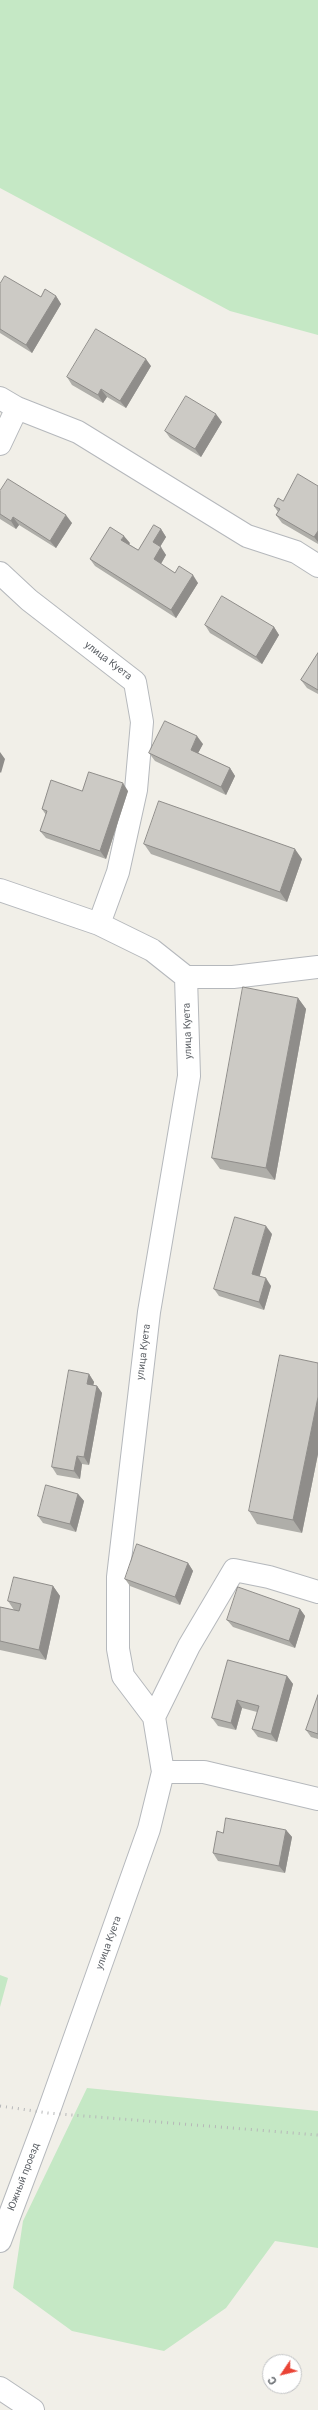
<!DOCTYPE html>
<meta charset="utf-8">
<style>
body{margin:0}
#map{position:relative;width:318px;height:2410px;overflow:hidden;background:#f1efe8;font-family:Roboto,sans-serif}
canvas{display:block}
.north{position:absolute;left:262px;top:2354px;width:40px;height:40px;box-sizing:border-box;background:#fff;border:1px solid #bfc1c3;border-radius:50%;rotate:235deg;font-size:11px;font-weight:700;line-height:16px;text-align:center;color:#5f6368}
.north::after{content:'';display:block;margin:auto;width:14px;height:18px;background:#ea4335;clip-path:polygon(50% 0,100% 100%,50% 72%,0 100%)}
</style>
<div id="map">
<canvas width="318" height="2410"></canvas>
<div class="north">С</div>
</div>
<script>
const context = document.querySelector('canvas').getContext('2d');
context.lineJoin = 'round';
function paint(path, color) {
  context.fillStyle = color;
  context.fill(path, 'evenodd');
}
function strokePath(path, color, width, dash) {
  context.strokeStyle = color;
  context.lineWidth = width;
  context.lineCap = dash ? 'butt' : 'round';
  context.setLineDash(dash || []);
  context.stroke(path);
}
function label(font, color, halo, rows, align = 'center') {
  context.font = font + ' Roboto,sans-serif';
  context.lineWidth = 3;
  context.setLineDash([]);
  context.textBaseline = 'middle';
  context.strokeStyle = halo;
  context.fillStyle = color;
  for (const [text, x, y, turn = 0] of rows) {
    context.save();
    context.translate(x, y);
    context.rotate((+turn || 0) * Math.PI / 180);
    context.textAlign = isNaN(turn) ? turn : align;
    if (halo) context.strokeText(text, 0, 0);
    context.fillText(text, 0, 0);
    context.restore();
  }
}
paint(new Path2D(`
 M0,0h318v335l-88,-24 -230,-123z
 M0,1975l8,3 -8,29z
 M87,2088l231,23v137l-43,-7 -49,67 -62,43 -92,-20 -59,-43 10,-67z`), '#c5e8c5');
const minor = new Path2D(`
 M0,398l17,10 61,24 169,104 49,16 22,14
 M0,444l17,-36
 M0,573l29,27 106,82 7,40 -6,68 -18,82 -19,52
 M0,890l99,34 53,26 34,27 3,99 -40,236 -31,265v72l5,27 31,41 9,55 -14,57 -101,284 -48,128
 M186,977h47l85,-10
 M154,1717l35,-71 45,-76 35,7 49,15
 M163,1772h41l114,27
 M0,2388l33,22`);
strokePath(minor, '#b5b8bc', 24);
strokePath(minor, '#fff', 22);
strokePath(new Path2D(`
 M0,2106l48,7 270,22`), '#b6b7b8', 3, [1, 5]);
paint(new Path2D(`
 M0,284l41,13 15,-1 5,8 -29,49 -32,-20z
 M151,366l-25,42 -19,-11 -4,6 -31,-18 -5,-8z
 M222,422l-21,35 -31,-19 -5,-7z
 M318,486v58l-36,-21 -6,-8 2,-3 -4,-6 9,-5z
 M0,491l72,32 -16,25 -37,-23 -3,4 -16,-10z
 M161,529l5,8 -6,10 6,8 -5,9 14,9 23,10 -22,35 -81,-52 -5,-7 40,-16 -1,1 9,6z
 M205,625l69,2 5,8 -17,29 -52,-31z
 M318,653v41l-11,-6 -6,-8z
 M203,744l-5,9 32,15 5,8 -9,19 -71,-34 -6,-8z
 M82,791h46l-22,68 -60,-21 -6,-7 6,-16 -4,-6z
 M144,844l158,15 -15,43 -136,-48z
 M298,998l8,11 -31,171 -55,-11 -8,-11z
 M272,1234l-13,42 12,10 -7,24 -45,-14 -5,-7z
 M318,1363v91l-16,79 -45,-9 -8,-13z
 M89,1374l5,8 -1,3 4,1 5,7 -13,72 -7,-1 -2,15 -23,-4 -5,-8z
 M78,1494l6,7 -8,31 -33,-9 -5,-7z
 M188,1563l5,8 -13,34 -50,-19 -5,-7z
 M53,1586l7,10 -14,64 -46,-10v-43l14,3 -6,-9z
 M300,1609l5,7 -10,32 -62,-21 -6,-7z
 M228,1660l59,16 6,8 -16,58 -19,-5 -6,-8 5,-17 -15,-4 -6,22 -18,-4 -6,-8z
 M318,1695v44l-7,-2 -5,-7z
 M286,1830l6,7 -7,36 -67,-12 -5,-8 10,-20z`), '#afaea9');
paint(new Path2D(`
 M56,296l5,8 -29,49 -6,-8z
 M146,359l5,7 -25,42 -6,-7z
 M101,389l6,8 -4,6 -5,-8z
 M216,414l6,8 -21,35 -6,-8z
 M66,515l6,8 -16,25 -6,-7z
 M13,517l6,8 -3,4 -5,-8z
 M161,529l5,8 -8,13 -5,-8z
 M318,531v11l-4,-5z
 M124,536l6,7 -3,5 -6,-8z
 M161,547l5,8 -7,12 -5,-8z
 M193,575l5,8 -22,35 -5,-8z
 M274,627l5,8 -17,29 -6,-7z
 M197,736l6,8 -7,13 -5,-7z
 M0,752l5,7 -4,14 -1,-1z
 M230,768l5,8 -9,19 -5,-8z
 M123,783l5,8 -22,68 -6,-8z
 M295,849l7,10 -15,43 -7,-10z
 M298,998l8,11 -31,171 -9,-12z
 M266,1226l6,8 -14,48 -6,-8z
 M266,1278l5,8 -7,24 -5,-8z
 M89,1374l5,8 -2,9 -5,-7z
 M97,1386l5,7 -13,72 -5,-8z
 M318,1397v57l-16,79 -9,-13z
 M77,1456l5,8 -2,15 -6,-8z
 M78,1494l6,7 -8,31 -6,-8z
 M188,1563l5,8 -13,34 -5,-8z
 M53,1586l7,10 -14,64 -7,-10z
 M300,1609l5,7 -10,32 -6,-7z
 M287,1676l6,8 -16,58 -6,-8z
 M237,1700l5,8 -6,22 -5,-7z
 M286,1830l6,7 -7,36 -6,-7z`), '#8f8d8a');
const building = new Path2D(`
 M5,276l36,21 4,-8 11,7 -30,49 -26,-16v-45z
 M96,329l50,30 -26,42 -19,-12 -3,6 -31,-18z
 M186,396l30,18 -21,35 -30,-18z
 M298,474l20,12v45l-4,6 -38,-22 4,-6 -6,-3 4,-8 5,3z
 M8,479l58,36 -16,26 -37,-24 -2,4 -11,-7v-23z
 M154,525l7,4 -8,13 8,5 -7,12 21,14 4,-7 14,9 -22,35 -81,-51 20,-32 14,9 -3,4 17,10z
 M222,596l52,31 -18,30 -51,-32z
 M318,653v37l-17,-10z
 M165,721l32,15 -6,14 39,18 -9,19 -72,-34z
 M89,772l34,11 -23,68 -60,-20 7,-20 -5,-2 9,-29 31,11z
 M159,801l136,48 -15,43 -136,-48z
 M243,987l55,11 -32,170 -54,-10z
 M235,1217l31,9 -14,48 14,4 -7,24 -45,-13z
 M280,1355l38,8v34l-25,123 -44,-9z
 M69,1370l20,4 -2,10 10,2 -13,71 -7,-1 -3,15 -22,-4z
 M46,1485l32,9 -8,30 -32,-8z
 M137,1544l51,19 -13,34 -50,-18z
 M14,1577l39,9 -14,64 -39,-9v-34l19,4 2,-7 -13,-3z
 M238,1587l62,22 -11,32 -62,-21z
 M228,1660l59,16 -16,58 -19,-5 7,-23 -22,-6 -6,23 -19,-5z
 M318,1695v39l-12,-4z
 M226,1818l60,12 -7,36 -66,-13 4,-22 6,2z`);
paint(building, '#cccac5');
strokePath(building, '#8f8d8a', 1);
label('10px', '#5f6368', '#fff', [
 ["улица Куета",108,661,37],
 ["улица Куета",188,1031,-92],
 ["улица Куета",144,1352,-83],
 ["улица Куета",109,1943,-70],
 ["Южный проезд",24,2177,-69]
]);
</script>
